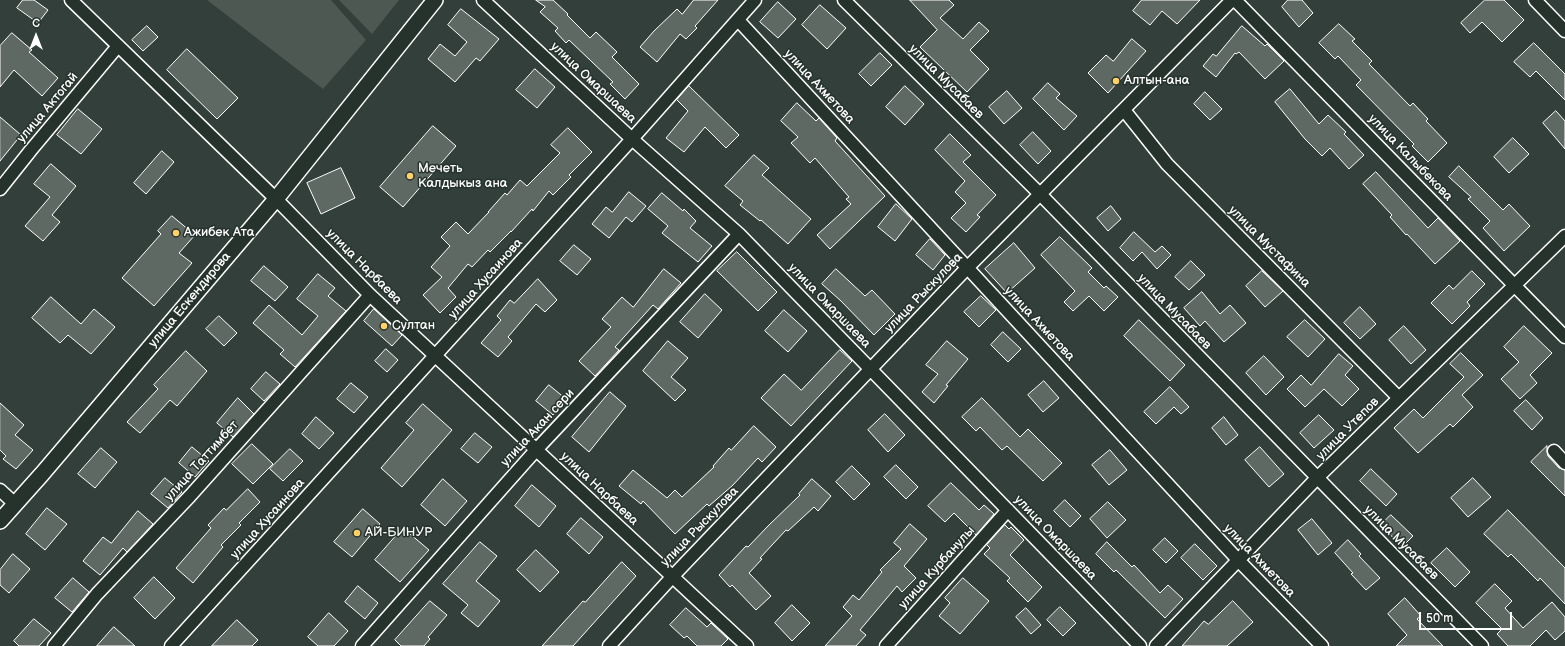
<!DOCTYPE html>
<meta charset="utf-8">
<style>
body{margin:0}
#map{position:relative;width:1565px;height:646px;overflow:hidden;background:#333f3a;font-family:"Balsamiq Sans",sans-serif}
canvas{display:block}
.north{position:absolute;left:16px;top:16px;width:40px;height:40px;-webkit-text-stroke:3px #26332d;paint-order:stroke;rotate:0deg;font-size:11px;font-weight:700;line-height:16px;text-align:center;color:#fff}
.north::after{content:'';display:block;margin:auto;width:14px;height:18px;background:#fff;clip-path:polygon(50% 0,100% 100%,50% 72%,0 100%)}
.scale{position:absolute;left:1419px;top:612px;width:93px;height:18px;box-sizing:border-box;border:2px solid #fff;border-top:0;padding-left:5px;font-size:12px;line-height:14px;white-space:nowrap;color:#fff;-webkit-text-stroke:3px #26332d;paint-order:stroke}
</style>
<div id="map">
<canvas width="1565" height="646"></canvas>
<div class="north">С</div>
<div class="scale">50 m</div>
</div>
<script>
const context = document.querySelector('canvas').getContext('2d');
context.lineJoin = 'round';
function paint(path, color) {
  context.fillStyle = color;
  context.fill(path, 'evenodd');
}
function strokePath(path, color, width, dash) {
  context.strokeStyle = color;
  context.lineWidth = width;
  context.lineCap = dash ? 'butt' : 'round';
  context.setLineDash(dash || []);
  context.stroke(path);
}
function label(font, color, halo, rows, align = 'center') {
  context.font = font + ' "Balsamiq Sans",sans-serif';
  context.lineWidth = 3;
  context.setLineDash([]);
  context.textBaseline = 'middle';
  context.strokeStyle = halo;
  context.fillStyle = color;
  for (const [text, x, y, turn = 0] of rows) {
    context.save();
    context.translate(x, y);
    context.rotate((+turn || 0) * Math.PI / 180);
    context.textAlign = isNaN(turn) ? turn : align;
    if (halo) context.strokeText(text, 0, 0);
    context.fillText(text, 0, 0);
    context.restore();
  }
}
paint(new Path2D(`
 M207,0h124l35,40 -43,49z
 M339,0h60l-27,34z`), '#4d5853');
const building = new Path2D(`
 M23,0h11l14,10 -10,13 -21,-15z
 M536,0h17l15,14 -1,1 23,23 6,-6 21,20 -5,5 27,27 -14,15 -15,-15 3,-2 -44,-42 -3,3 -11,-12 3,-3 -18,-16 5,-5z
 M694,0h24l-23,26 2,2 -11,11 -6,-5 -23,28 -17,-15 14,-16 23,-22 5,5z
 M910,0h39l5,5 -14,13 23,21 16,-17 10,9 -19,19 19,19 -22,23 -47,-45 17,-17z
 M1142,0h58l-23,24 -15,-13 -12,14 -17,-14z
 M1288,0h14l11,13 -14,14 -17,-20z
 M1485,0h19l20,20 -22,22 -20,-20 -12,11 -9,-10z
 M778,2l18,17 -18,19 -18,-16z
 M820,5l26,23 -19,21 -25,-24z
 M461,9l38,30 -19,22 -4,-3 -21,24 -27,-23 12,-15 15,12 12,-14 -19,-17z
 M1339,24l16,15 -3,2 20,20 -3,3 41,42 3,-3 15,16 -2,2 21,22 -19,19 -16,-16 2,-2 -58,-59 5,-5 -23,-24 -3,3 -16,-16z
 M147,26l11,11 -15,14 -11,-11z
 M1242,26l23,20 2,-2 17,17 -19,18 -26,-27 -3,2 -1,-1 -19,24 -13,-11 10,-12 3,2z
 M12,33l20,17 -3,2 29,26 -16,18 -28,-26 -14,17v-41z
 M1132,39l14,12 -38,42 -20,-20 18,-18 7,6z
 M1534,43l31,31v26l-29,-29 -6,6 -16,-15z
 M187,49l51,49 -21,21 -50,-49z
 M880,53l12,12 -21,21 -12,-12z
 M535,69l20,18 -18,21 -21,-18z
 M1048,83l12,11 -4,4 21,18 -13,14 -31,-31z
 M689,86l50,49 -13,13 -21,-21 -21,25 -18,-14 22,-27 -11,-11z
 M905,86l19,18 -19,21 -19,-18z
 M1290,89l29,35 9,-9 18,17 -2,2 20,21 -15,14 -19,-21 -8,8 -17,-17 -30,-37z
 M1007,91l15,17 -18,16 -15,-17z
 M1205,92l17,17 -12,11 -16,-16z
 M797,103l19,18 3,-3 18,20 -2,3 50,55 -55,53 -13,-14 34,-31 -5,-5 3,-2 -34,-39 -5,5 -19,-20 7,-6 -17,-16z
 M78,109l24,20 -21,25 -24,-19z
 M1556,111l9,10v28l-22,-26z
 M0,117l21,18 -21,26z
 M433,126l23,20 -53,61 -23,-20z
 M568,128l24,24 -23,23 2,2 -18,18 -4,-4 -16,20 -1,-2 -21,23v-1l-21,21 -2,-2 -16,17 -4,-3 -20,24 8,9 -16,16 -17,-18 19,-18 -11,-10 19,-21 -9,-9 15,-15 12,12 21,-22h-1l17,-19 2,2 13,-15 7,6 33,-33 -9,-8z
 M1033,132l18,19 -13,13 -18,-19z
 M950,134l21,21 -8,7 33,33 -19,20 3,2 -14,15 -15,-14 15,-15 -11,-11 10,-11 -30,-31z
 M1513,138l16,16 -20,19 -15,-16z
 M162,151l12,11 -28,32 -12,-11z
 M754,155l15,13 -7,7 49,44 -23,25 -27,-24 -1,1 -20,-16 3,-4 -18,-15z
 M51,164l25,22 -24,29 8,7 -17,19 -18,-15 25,-29 -16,-13z
 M1459,166l44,44 6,-6 21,22 -26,25 -21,-23 7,-7 -22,-22 3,-2 -22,-20z
 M341,168l14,30 -34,16 -14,-31z
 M1376,172l52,56 10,-10 22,23 -25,23 -28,-30 -1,1 -16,-18 2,-2 -29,-31z
 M629,192l17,14 -14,16 -6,-5 -17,21 -17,-14 14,-17 6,5z
 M662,193l21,18 1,-2 12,12 -6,7 22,18 -14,16 -36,-29 6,-7 -20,-17z
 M896,204l16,15 -17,22 -17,-14z
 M1111,206l10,13 -13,12 -11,-13z
 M172,216l23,19 -16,18 13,10 -38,43 -32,-28 39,-44 -3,-3z
 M1134,232l21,20 7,-6 9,9 -14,14 -15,-17 -9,9 -13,-13z
 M1060,237l32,31 -4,4 16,16 2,-2 12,11 -14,14 -15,-15 -16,15 -9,-9 11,-11 -34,-36z
 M930,239l15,16 -12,15 -17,-15z
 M1014,243l21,25 -28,25 -22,-24z
 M574,245l17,14 -14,16 -17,-14z
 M737,252l40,40 -19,19 -41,-40z
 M1191,261l14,14 -16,15 -14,-13z
 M264,266l24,21 -13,14 -24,-20z
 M664,269l17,14 -23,26 -5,-4 -38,42 4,3 -24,26 -16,-15 32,-34 -9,-8 20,-22 11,10z
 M836,269l29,27 7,-6 23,24 -21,21 -33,-34 -19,-17z
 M1262,271l21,20 -18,16 -19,-21z
 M1472,271l13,13 -18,18 3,4 -18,18 -21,-21 18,-18 4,4z
 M318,274l17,14 -7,8 18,15 -51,56 -15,-13 4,-4 -31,-27 16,-18 33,30 16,-19 -21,-17z
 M538,279l19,21 -12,12 -9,-8 -28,33 4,4 -14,16 -17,-14 20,-23 -4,-4 13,-16 4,3z
 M1202,292l18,22 10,-9 16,18 -22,19 -19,-21 -5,5 -16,-18z
 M705,294l17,16 -24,28 -18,-16z
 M981,296l15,14 -17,17 -15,-15z
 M51,297l30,27 13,-15 21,18 -24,27 -23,-19 -8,8 -28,-25z
 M1360,307l16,17 -16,15 -16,-16z
 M374,309l28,26 -10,11 -28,-25z
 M784,310l23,21 -19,21 -23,-21z
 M219,316l18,17 -13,13 -18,-17z
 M1139,320l46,45 -15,16 -46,-45z
 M1305,320l20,19 -17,18 -21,-20z
 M1404,326l22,24 -15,14 -22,-24z
 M1524,326l28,27 -22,22 7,8 -17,16 -19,-20 18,-17 -15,-15z
 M1003,332l18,17 -13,13 -17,-17z
 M668,341l20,17 -17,19 15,13 -11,11 -32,-30z
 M947,341l21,18 -22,26 2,1 -14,17 -12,-11 16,-18 -12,-9z
 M386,349l12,11 -11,12 -12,-11z
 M840,350l12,11 -61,65 -30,-28 23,-24 17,16z
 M186,351l21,20 -30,35 -7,-6 -30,33 -13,-11 31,-33 -4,-4z
 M1461,353l22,22 -21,20 11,12 -20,20 -3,-3 -32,29 -24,-25 20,-19 9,9 41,-41 -14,-13z
 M1339,354l14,12 -8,9 14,14 -17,17 -18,-17 -19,18 -18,-18 14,-14 10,10z
 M1264,356l20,21 -18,18 -20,-22z
 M266,372l14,12 -16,17 -13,-12z
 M1044,381l15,17 -16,14 -15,-17z
 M351,383l17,14 -14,16 -17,-14z
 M549,385l17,14 -13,16 -17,-14z
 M1170,387l19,20 -8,7 -7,-7 -18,17 -12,-12z
 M610,392l16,14 -37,46 -17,-15z
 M238,398l16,16 -21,23 -16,-14z
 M982,398l38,39 8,-8 34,34 -19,18 -36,-35 -5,4 -22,-23 -4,4 -14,-14z
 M1526,400l17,18 -11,12 -18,-19z
 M0,403l24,22 -9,10 18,15 -17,19 -13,-10 3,-3 -6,-6z
 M423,404l29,26 -50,57 -21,-19 33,-38 -8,-7z
 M885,414l20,21 -17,17 -20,-22z
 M1319,415l15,15 -20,18 -14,-15z
 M316,417l18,16 -15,16 -17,-15z
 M1224,417l14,18 -12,10 -14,-17z
 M754,426l22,21 -14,15 -4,-4 -25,27 -24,21 -2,-2 -32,30 -32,-33 -2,3 -22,-18 14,-16 34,28 8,-8 7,7 32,-30 -1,-1 16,-18 2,2z
 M475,433l17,14 -14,16 -17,-14z
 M252,444l21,20 -20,20 -21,-20z
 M1547,446v6l1,4 11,12 6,2v26l-34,-34z
 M192,447l17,14 -14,16 -16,-14z
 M1260,447l24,27 -15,13 -24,-27z
 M101,448l16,14 -22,26 -17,-14z
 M290,449l13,12 -20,20 -13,-12z
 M1110,450l17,20 -18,15 -17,-20z
 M896,465l22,22 -12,12 -22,-22z
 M852,466l18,18 -16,16 -18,-18z
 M1371,469l26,25 -11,12 -26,-25z
 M165,478l17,14 -14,16 -17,-14z
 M1473,478l18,19 -23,20 -17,-19z
 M443,479l24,22 -22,25 -24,-21z
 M812,479l19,17 -13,15 -4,-4 -26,24 -2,-1 -26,28 2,1 -13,14 22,23 -15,14 -24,-25 -2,2 -11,-12 27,-29 2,1 20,-21 32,-31 -1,-1z
 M951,483l28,27 5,-5 10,9 -18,21 -22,-22 -9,9 -17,-16z
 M532,485l24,21 -17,21 -24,-21z
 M248,489l12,13 -21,21 2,2 -20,20 2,2 -30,36 -17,-15 35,-40 -3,-3 16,-17 2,2z
 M1065,500l16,16 -11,11 -16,-16z
 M1108,502l18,18 -19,18 -17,-19z
 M47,508l20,16 -22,26 -19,-16z
 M363,509l17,15 -28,33 -18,-15z
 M1508,510l57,58v36l-25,-26 -2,3 -27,-27 -3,3 -24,-23z
 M138,511l15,13 -26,28 -4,-4 -23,27 -17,-14 20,-24 8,6z
 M1391,515l22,21 -11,11 -21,-22z
 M581,518l22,19 -14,17 -22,-20z
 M1312,519l20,24 -14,12 -20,-25z
 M910,524l17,15 -23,27 12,12 -14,14 -5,-6 -37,44 6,5 -10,11h-31l27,-30 -9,-9 10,-12 6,5 23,-28 -2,-2 21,-21 -7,-6z
 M1005,525l4,4 2,-2 13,13 -14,15 32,32 -14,15 -21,-21 3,-3 -26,-24 6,-6 -3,-3z
 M403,528l26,22 -29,32 -25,-22z
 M1165,538l13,13 -12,12 -13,-13z
 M1348,540l13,14 -2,2 21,22 -14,12 -15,-16 2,-1 -18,-20z
 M480,542l17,14 -21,25 24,20 -22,26 -17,-14 7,-8 -25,-21z
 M1107,542l25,25 2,-2 26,28 8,-8 15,14 -18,19 -49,-48 -2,2 -18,-18z
 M1195,544l22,22 -14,14 -22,-22z
 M1447,548l23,24 -15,15 -24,-24z
 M536,550l23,22 -19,20 -23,-22z
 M13,554l17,15 -21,24 -9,-8v-15z
 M622,562l14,14 -63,70h-31l41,-45 2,1z
 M154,577l21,21 -20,21 -21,-21z
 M73,578l16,14 -17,20 -17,-14z
 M963,578l26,23 -29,33 -21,-18 11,-13 -5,-5z
 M1495,584l17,17 -7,7 18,20 29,-26 13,15v14l-10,9 -9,-10 -16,16h-22l-11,-12 5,-5 -26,-26z
 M358,586l20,17 -13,16 -20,-17z
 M1405,598l16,18 -4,3 26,27h-47l11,-11 -19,-21z
 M430,601l17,14 -19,22 2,2 -6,7h-23l-6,-6z
 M1233,601l20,21 -26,24h-45l22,-25 4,3z
 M792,605l18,18 -18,18 -17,-18z
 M1060,607l16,16 -13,13 -16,-16z
 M686,608l21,19 4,-4 17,16 -7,7h-24l-10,-10 -3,2 -14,-13z
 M1026,608l15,17 -10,9 -15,-17z
 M329,613l19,18 -14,15h-16l-10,-9z
 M34,619l17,14 -12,13h-20l-5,-5z
 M237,620l21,20 -6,6h-40z
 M114,627l21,19h-38z`);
paint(building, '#5f6964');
strokePath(building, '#fff', 1);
const minor = new Path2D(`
 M71,0l205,199 94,96 377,351
 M483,0l149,139 107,95 401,412
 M844,0l196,194 442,452
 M1235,0l330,337
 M1535,0l30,31
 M738,20l501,541 83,85
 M1124,110l43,54 232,234
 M0,189l31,-39 87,-104
 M1554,451l11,12
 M0,490l15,14
 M54,646l43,-52 93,-98 180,-201
 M171,646l461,-507 123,-139
 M362,646l174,-196 203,-216
 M609,646l64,-70 295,-309 264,-267
 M886,646l122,-136
 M1156,646l161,-168 248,-242`);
const tertiary = new Path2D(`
 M0,521l42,-47 234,-275 159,-199`);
strokePath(minor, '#fff', 15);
strokePath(tertiary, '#fff', 18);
strokePath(minor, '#26332d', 12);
strokePath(tertiary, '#26332d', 15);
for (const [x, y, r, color] of [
 [1116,81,4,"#ffd166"],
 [410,176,4,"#ffd166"],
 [176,233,4,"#ffd166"],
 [384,326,4,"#ffd166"],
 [357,533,4,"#ffd166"]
]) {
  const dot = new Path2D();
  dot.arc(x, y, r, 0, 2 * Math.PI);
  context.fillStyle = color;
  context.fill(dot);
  strokePath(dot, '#26332d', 1.5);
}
label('13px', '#fff', '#26332d', [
 ["Алтын-ана",1124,81],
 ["Мечеть",418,169],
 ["Калдыкыз ана",418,184],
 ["Ажибек Ата",184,233],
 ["Султан",392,326],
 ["АЙ-БИНУР",365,533]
], 'left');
label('13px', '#fff', '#26332d', [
 ["улица Мусабаев",946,82,45],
 ["улица Омаршаева",593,83,43],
 ["улица Ахметова",819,87,47],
 ["улица Актогай",48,108,-50],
 ["улица Калыбекова",1410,158,46],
 ["улица Мустафина",1269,247,45],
 ["улица Нарбаева",364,267,45],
 ["улица Хусаинова",486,279,-48],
 ["улица Рыскулова",924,293,-46],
 ["улица Ескендирова",190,300,-50],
 ["улица Омаршаева",829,306,46],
 ["улица Мусабаев",1174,312,46],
 ["улица Ахметова",1039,324,47],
 ["улица Акан сери",538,428,-47],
 ["улица Утепов",1348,429,-45],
 ["улица Таттимбет",202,461,-48],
 ["улица Нарбаева",599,489,43],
 ["улица Хусаинова",268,519,-48],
 ["улица Рыскулова",700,527,-46],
 ["улица Омаршаева",1055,538,46],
 ["улица Мусабаев",1401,543,45],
 ["улица Ахметова",1259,561,46],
 ["улица Курбанулы",937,568,-48]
]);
</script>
